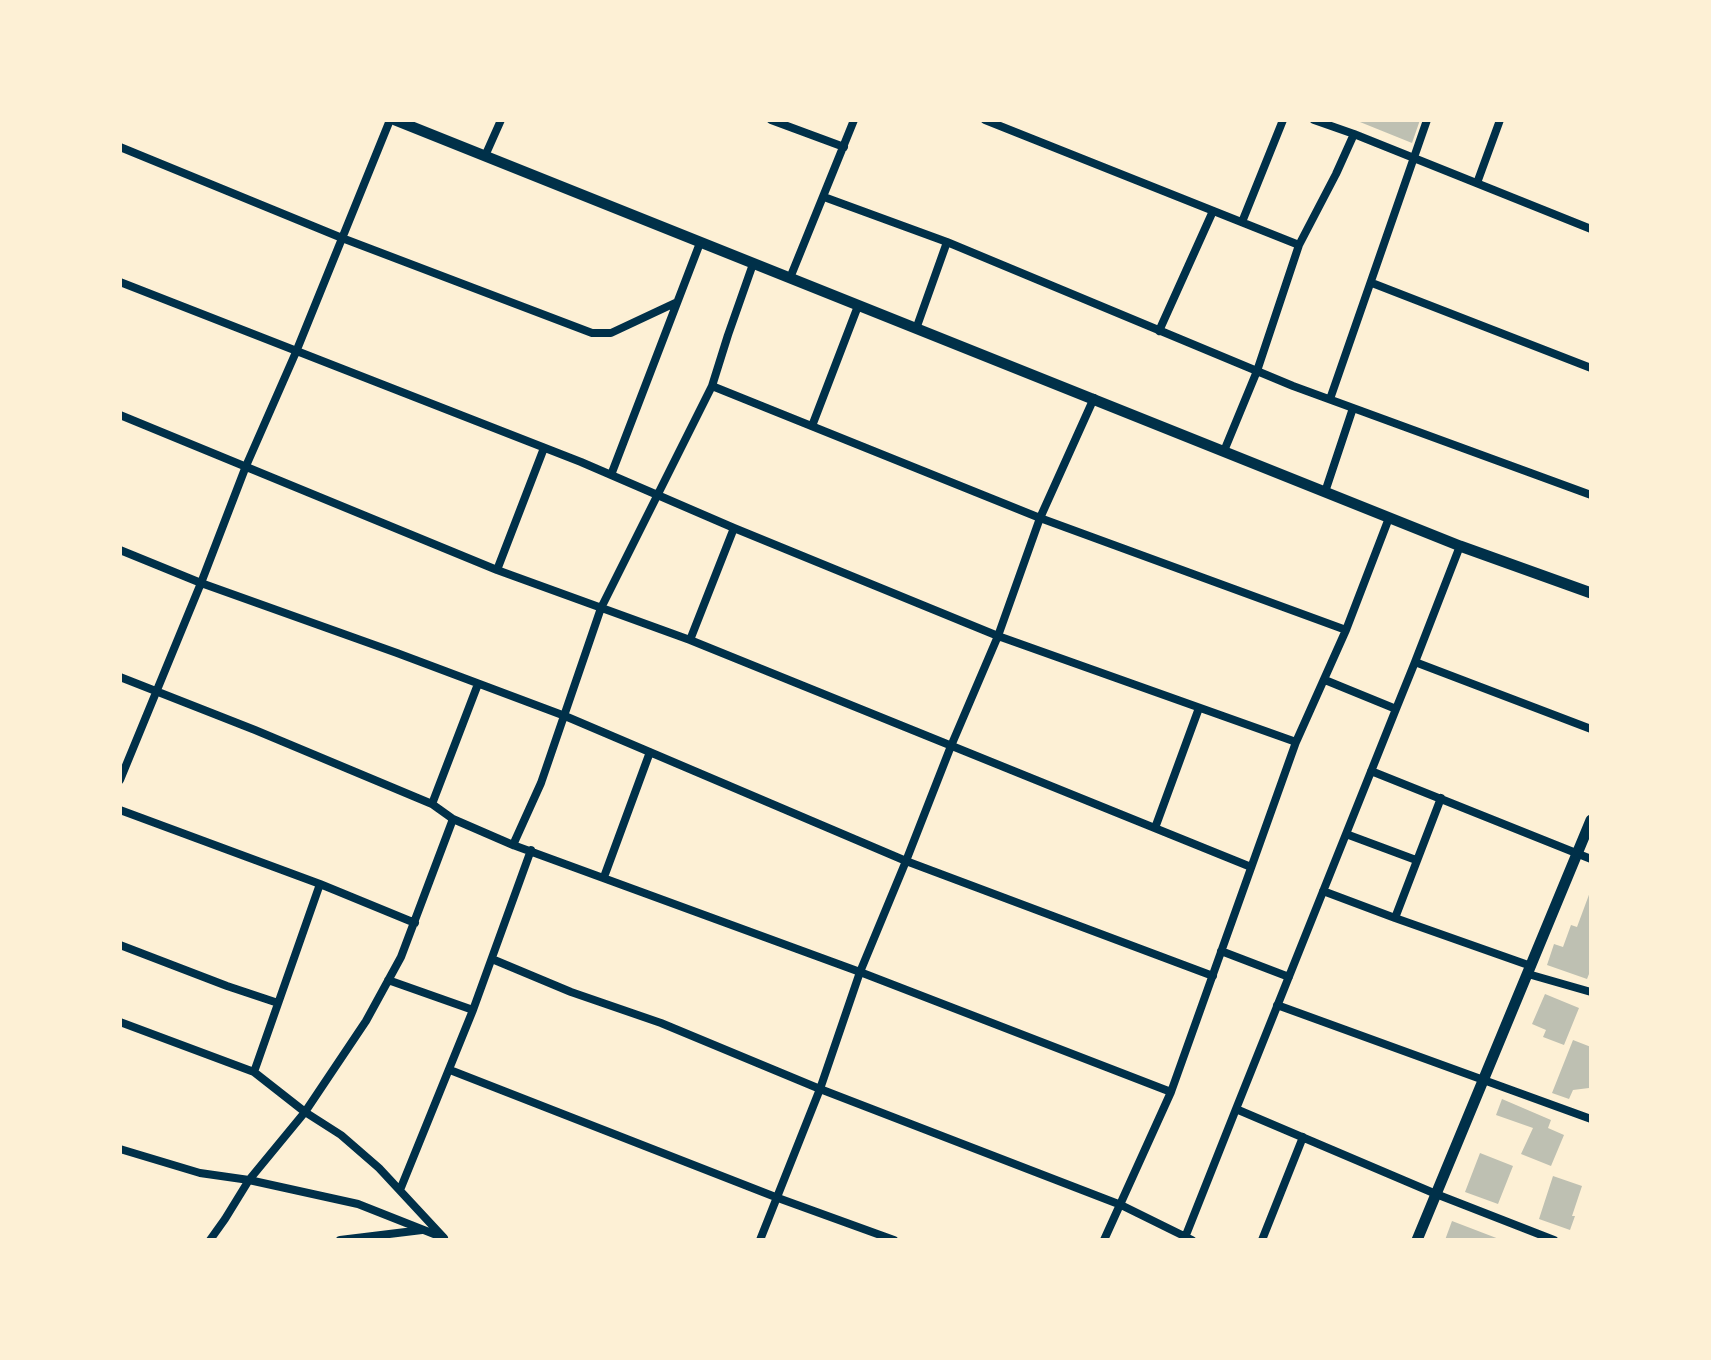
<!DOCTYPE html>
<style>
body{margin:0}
#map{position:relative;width:1711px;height:1360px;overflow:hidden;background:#fdf0d5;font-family:Figtree,sans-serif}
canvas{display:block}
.frame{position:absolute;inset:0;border:122px solid #fdf0d5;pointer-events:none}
</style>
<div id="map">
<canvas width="1711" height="1360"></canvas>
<div class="frame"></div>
</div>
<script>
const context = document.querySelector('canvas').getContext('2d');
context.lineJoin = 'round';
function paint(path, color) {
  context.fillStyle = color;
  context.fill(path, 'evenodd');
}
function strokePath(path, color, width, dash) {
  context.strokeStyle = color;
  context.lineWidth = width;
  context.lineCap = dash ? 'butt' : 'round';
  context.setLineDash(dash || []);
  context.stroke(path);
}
paint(new Path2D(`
 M1355,120h65l-8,23z
 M1590,892l1,77 -4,10 -40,-14 7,-21 9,3 8,-22 6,2z
 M1545,994l34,14 -15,37 -21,-8 3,-7 -14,-6z
 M1573,1040l18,7v35l-2,6 -16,2 -4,9 -17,-6z
 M1502,1099l49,21 -3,8 16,7 -13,31 -30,-12 12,-26 -37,-13z
 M1480,1153l33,13 -15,38 -33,-12z
 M1553,1176l29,10 -10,30h3l-5,14 -31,-11z
 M1452,1221l47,18 -1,1h-53z`), '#bec0b2');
strokePath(new Path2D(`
 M771,120l73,27
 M985,120l314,125
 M1314,120l40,14 237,95
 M120,147l222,91 250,95h19l64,-30
 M485,156l16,-36
 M1477,183l23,-63
 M824,197l123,45 346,144 298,109
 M1242,222l41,-102
 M790,278l64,-158
 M120,282l461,180 153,66 264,108 298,106
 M1372,283l219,85
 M916,329l31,-87
 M1159,331l54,-120
 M712,386l328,132 306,112
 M1330,399l97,-279
 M120,415l377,155 193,70 561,227
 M812,426l46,-120
 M1224,451l33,-80 42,-126 37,-71 18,-40
 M611,475l89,-232
 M1325,492l28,-84
 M120,550l81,33 196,70 168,63 341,145 307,115
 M497,570l47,-122
 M690,640l44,-112
 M1415,662l45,-116
 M120,677l135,53 177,74 21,15 60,26 347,127 311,120
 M1325,680l71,29 19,-47 176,67
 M1371,771l220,88
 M120,780l81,-197 45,-117 50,-114 94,-232
 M1441,798l-46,120 136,48
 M432,804l46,-120
 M120,810l200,74 95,39
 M1155,828l44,-120
 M1346,834l70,26
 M513,845l28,-62 60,-175 111,-222 16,-51 25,-71
 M604,877l46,-125
 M1323,891l72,27
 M120,945l107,41 51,17
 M1221,951l68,26
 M492,959l79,33 90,31 159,66 301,116 71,35
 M1528,974l63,18
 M388,980l85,30
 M1277,1005l314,114
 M120,1022l134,50 51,40 -56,68 -24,39 -15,21
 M450,1070l328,128 116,42
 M254,1072l66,-188
 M1236,1109l160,-400
 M120,1149l80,24 49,7 109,24 81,32
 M400,1190l73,-180 58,-160
 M444,1238l-65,-70 -38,-33 -36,-23 61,-91 35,-64 52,-138
 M340,1240l82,-10
 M760,1240l60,-151 40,-117 46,-111 45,-115 47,-110 42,-118 54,-120
 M1104,1240l67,-148 125,-350 50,-112 43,-112
 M1184,1240l52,-131 200,85 118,46
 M1262,1240l41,-103`), '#003049', 8);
strokePath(new Path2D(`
 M395,120l1065,426 131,47
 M1417,1240l174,-420`), '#003049', 11);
</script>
